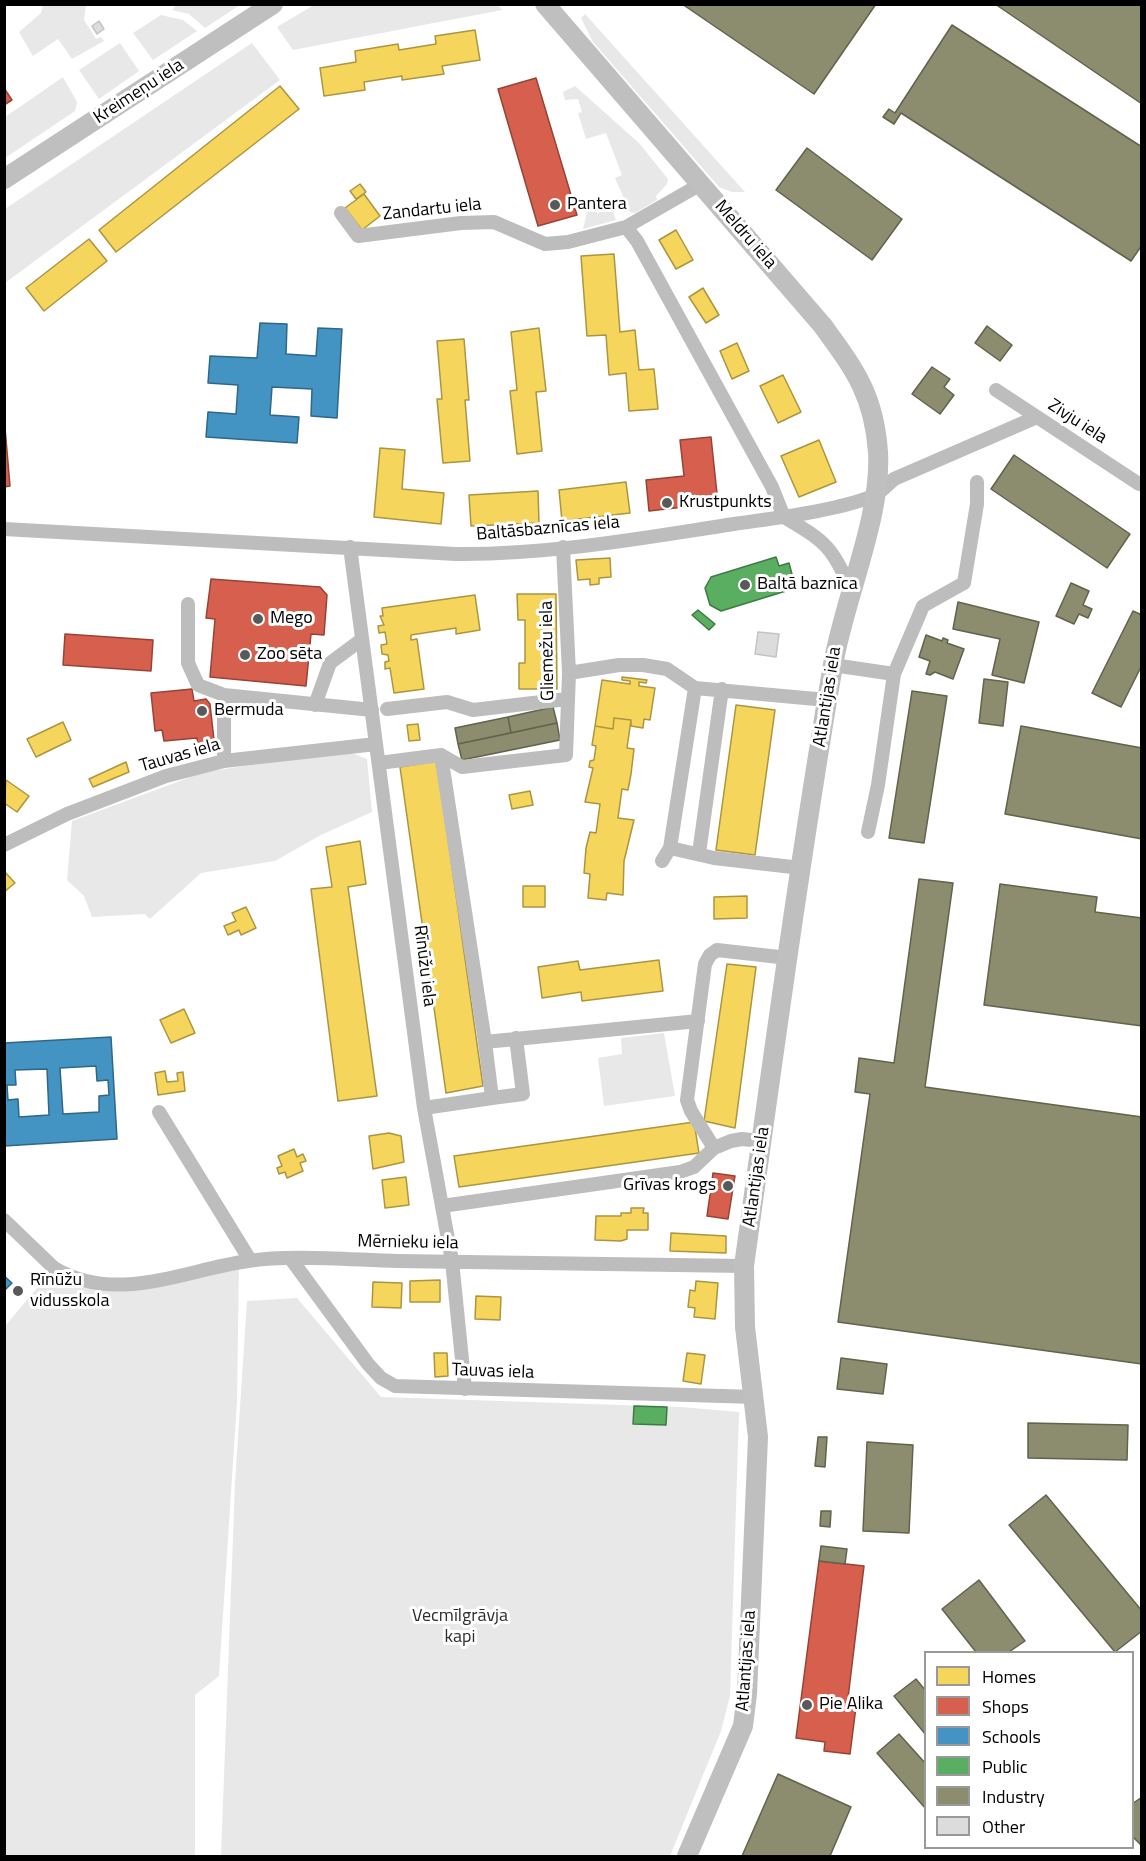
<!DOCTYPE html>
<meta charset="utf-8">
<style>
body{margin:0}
#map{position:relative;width:1146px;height:1861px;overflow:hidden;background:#fff;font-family:"Titillium Web",sans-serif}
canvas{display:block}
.frame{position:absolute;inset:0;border:6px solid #000;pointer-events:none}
.legend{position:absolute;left:924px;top:1651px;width:210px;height:198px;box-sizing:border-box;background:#fff;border:2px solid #999;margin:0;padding:8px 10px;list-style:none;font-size:18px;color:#000}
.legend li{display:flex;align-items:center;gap:12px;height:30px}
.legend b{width:30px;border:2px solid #999}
</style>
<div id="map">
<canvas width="1146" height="1861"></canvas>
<div class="frame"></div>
<ul class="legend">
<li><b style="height:16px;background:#f6d55c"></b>Homes</li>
<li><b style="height:16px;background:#d6604d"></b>Shops</li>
<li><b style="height:16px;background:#4393c3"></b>Schools</li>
<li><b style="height:16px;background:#5aae61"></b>Public</li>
<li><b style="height:16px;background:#8c8c6e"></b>Industry</li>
<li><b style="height:16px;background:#dcdcdc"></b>Other</li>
</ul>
</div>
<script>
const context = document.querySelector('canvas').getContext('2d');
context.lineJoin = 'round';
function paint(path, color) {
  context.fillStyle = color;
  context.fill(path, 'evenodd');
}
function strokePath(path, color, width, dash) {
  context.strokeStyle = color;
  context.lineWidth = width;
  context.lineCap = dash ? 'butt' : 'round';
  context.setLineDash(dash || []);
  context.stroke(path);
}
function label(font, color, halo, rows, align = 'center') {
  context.font = font + ' "Titillium Web",sans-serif';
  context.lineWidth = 6;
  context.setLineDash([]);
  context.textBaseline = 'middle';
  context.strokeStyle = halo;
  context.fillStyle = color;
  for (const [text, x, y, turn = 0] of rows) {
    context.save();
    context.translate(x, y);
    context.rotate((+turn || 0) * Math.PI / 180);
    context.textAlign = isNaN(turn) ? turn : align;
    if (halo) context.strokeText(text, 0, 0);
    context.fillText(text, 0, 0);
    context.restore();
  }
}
paint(new Path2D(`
 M43,5h43l-2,15 12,19 5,-2 3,4 -32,18 -14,-20 -25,17 -14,-24 22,-19z
 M176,5v-1l64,1 -35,23 -16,-14 -17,-4z
 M498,5l4,5 -209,40 -16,-23 37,-22z
 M585,14l160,178h-13l-13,-5 -126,-145 -12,-24z
 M161,15l22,5 14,11 -44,29 -20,-27z
 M120,43l19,28 -40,28 -20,-29z
 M252,43l28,37 -275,203v-74z
 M63,77l14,25 -2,9 -70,47v-41z
 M575,86l64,57 29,36 -1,5 -11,12 1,4 -22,13 -5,-1 -15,-34 7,-3 -16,-42 -20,6 -8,-26 4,-1 -4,-13 -13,1 -2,-8z
 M591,196l6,17 15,-4 4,11 -33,9z
 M347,751l20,8 5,53 -51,23 -46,26 -74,12 -51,46 -5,-5 -53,3 -8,-21 -17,-16 5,-59 132,-49z
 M664,1033l11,63 -71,10 -6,-48 24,-4 -1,-16z
 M239,1262l-2,139 -18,275 -24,19v161h-190v-530l49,-58 70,17z
 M297,1298l84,99 300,10 58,5 -9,284 -9,35 -51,125h-449l14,-373 12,-182z`), '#e8e8e8');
const homes = new Path2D(`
 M475,30l5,30 -38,6 2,8 -42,6v-4l-38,6 1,8 -41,6 -4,-28 36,-6 -1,-11 43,-7 1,6 37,-6 -1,-8z
 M280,86l19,23 -183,143 -17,-22z
 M360,184l6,8 -10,7 -6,-8z
 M364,194l16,22 -18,14 -17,-22z
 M676,230l17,30 -17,9 -17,-29z
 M89,239l18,22 -63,50 -18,-23z
 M614,254l6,78 15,-2 4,40 15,-1 4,40 -29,2 -3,-38 -17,2 -3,-40 -19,1 -6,-80z
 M703,288l16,27 -13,8 -17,-26z
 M539,328l7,63 -10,1 6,59 -25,3 -7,-63 7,-1 -6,-58z
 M464,339l5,61h-4l5,61 -27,2 -6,-64h5l-5,-58z
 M737,343l12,28 -17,8 -12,-28z
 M783,375l18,37 -23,11 -18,-37z
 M819,440l17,42 -37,15 -18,-41z
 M380,448l25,2 -3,39 42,4 -3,31 -67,-7z
 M626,482l4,31 -68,8 -3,-31z
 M538,491l1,32 -68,3 -2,-31z
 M610,558l1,19 -12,1v6l-9,1v-6l-12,1 -2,-20z
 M517,594h39l1,95h-38v-26h6v-43h-7z
 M475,595l5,35 -24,4v-6l-45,7v5l6,-1 7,50 -30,4 -4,-25 -5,1v-7l4,-1 -1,-6 -6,-1 -1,-9 6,-1 -2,-12 -6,1 -1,-7 6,-1 -4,-9h3l-1,-8z
 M622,677l25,3 -1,3 -7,-1v4l16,2 -5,32 -6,-1 -1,9 -12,-2v-6l-17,-2 -1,11 -18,-3 7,-46 28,4v-3l-8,-1z
 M736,705l39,5 -20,145 -39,-5z
 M614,718l17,2 -4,28 7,1 -3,25 -3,16 -6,-1 -4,29 16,2 -10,41 -1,34 -16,-2 -1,7 -18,-2 2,-24 -6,-1 2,-25 4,-16 6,1 4,-29 -15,-2 8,-34 -4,-1 1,-6 4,-1 2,-14 -4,-1 3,-19 18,3z
 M63,722l8,18 -35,17 -9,-18z
 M418,724l2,16 -11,1 -2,-16z
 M437,761l46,325 -37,7 -46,-326z
 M126,762l3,10 -36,15 -4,-8z
 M6,780l23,16 -12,16 -13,-9z
 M530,791l3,14 -21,4 -3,-14z
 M360,841l6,43 -18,3 29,209 -39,5 -27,-212 21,-2 -6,-40z
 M4,871l11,12 -11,9z
 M523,886h22v21h-22z
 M747,896v22l-33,1v-22z
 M246,907l10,21 -15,7 -2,-5 -11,5 -4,-9 12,-5 -4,-8z
 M659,960l4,31 -81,10 -1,-9 -39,6 -4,-31 40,-6 2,9z
 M727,964l29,3 -21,161 -31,-7z
 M184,1009l11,24 -24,10 -11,-23z
 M165,1071l2,11 11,-1 -1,-8 6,-1 2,19 -27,4 -3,-22z
 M694,1122l5,31 -240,34 -5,-31z
 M389,1133l12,3 3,26 -31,7 -4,-33z
 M294,1149l3,8 6,-3 3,7 -6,2 3,8 -16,7 -2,-6 -6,2 -2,-6 5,-2 -4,-10z
 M406,1177l3,28 -24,3 -3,-28z
 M631,1208h13l-1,5h5v17h-21v9l-6,2 -26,-1 1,-24h25v-3h10z
 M671,1233l55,3v17l-56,-2z
 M440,1280v22h-30v-21z
 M696,1281l22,2 -3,36 -21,-2 1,-9 -7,-1 2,-17 5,1z
 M373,1282l29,1 -1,25 -29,-1z
 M476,1296l25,1 -1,23 -25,-1z
 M434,1353h13l1,23 -13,1z
 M687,1353l18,2 -4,29 -18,-3z`);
paint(homes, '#f6d55c');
strokePath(homes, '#ac9540', 1.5);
const shops = new Path2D(`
 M536,78l41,137 -39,11 -40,-137z
 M4,88l8,12 -8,5z
 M4,416l6,70 -6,1z
 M711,437l7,66 -69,8 -3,-31 38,-4 -4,-36z
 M211,579l109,8 7,8 -3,40 -13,-1 -5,52 -96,-9 5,-58 -9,-1z
 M65,634l88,6 -2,31 -88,-6z
 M192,689l2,12 12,-2 4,5 5,45 -17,2 -1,-13 -33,3 -2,-11 -7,1 -4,-38z
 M713,1173l22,3 -7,43 -21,-3z
 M819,1561l45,5 -16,132 9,1 -7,55 -26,-3 1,-9 -29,-4z`);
paint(shops, '#d6604d');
strokePath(shops, '#964336', 1.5);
const schools = new Path2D(`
 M260,323l27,1 -1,30 30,2 2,-28 24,1 -5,89 -26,-2 1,-27 -40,-2 -2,28 29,2 -2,26 -91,-6 2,-25 28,2 2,-29 -30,-2 2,-27 47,2z
 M111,1037l6,102 -113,7v-103zM96,1066l1,15 11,-1 1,15 -10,1v16l-36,2 -3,-46zM47,1069l2,46 -30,2 -1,-18 -10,1 -1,-15h9l-1,-15z
 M4,1276l8,7 -8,8z`);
paint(schools, '#4393c3');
strokePath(schools, '#2f6788', 1.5);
const public = new Path2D(`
 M776,557l3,9 10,-3 4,15 -10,3 3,10 -65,20 -11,-6 -5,-17 6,-11z
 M698,610l17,14 -6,6 -17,-15z
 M634,1406l33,1 -1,18 -33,-1z`);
paint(public, '#5aae61');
strokePath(public, '#3f7a44', 1.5);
const industry = new Path2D(`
 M682,4h194l-62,90z
 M995,4h147v100z
 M952,25l190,122v98l-11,16 -230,-148 -7,11 -11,-7 6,-8 6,4z
 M807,148l95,71 -30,41 -96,-70z
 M987,326l25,19 -12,16 -25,-18z
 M932,367l18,12 -6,8 10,8 -14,19 -28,-20z
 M1014,455l116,79 -23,34 -116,-79z
 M1071,583l18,8 -6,14 9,4 -4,9 -9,-4 -5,10 -18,-8z
 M958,602l81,20 -15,61 -32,-8 8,-36 -47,-10z
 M1133,611l9,4v50l-21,42 -29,-14z
 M926,635l16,6 1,-3 5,2 -1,3 17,6 -11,30 -18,-7 -5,3 -4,-1 4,-13 -11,-4z
 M984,679l24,3 -5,44 -24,-3z
 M912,691l35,5 -23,147 -35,-5z
 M553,707l4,16 -46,10 -3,-16z
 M508,717l3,16 -53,11 -3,-16z
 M557,723l3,17 -98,20 -4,-16z
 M1021,726l121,22v91l-137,-25z
 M919,879l34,4 -28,204 217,30v247l-304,-42 32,-228 -15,-2 4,-34 35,5z
 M1000,884l97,13 -2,15 47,6v108l-158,-21z
 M841,1358l46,6 -4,30 -46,-5z
 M1028,1423l100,2 -1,35 -99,-2z
 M818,1437h9l-2,30 -10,-1z
 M867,1442l46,3 -4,88 -46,-2z
 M1046,1495l96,116v20l-27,21 -106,-127z
 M821,1511h10l-1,16 -10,-1z
 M821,1546l26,3 -2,15 -26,-3z
 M979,1580l46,61 -16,11h-33l-34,-43z
 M916,1679l10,12v44l-32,-39z
 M899,1734l27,30v45l-49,-56z
 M778,1774l73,33 -21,49h-88z
 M1142,1797v49l-10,-10v-32z`);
paint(industry, '#8c8c6e');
strokePath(industry, '#62624d', 1.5);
const building = new Path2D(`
 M99,21l5,8 -7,5 -5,-8z
 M758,632l21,2 -3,23 -21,-3z`);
paint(building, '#dcdcdc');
strokePath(building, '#c4c4c4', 1.5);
strokePath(new Path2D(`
 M341,213l17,23 103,-13 33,-1 51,22 23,-2 58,-15 75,-43
 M626,227l11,14 135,246 12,30
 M996,390l143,94
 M784,517c40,24 49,29 67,74
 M4,529l452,25c93,1 186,-16 278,-30 40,-6 102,-13 139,-28 8,-3 15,-12 21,-17l143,-62
 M350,547l74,561 28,153 13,128
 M188,604v59l10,22 26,10 148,15
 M833,665l61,9 29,-68 41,-23 13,-79v-22
 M569,673l50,-8h24l24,4 28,19 132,12
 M315,705l15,-42 31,-23
 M387,709l60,-7 26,8 94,-11
 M441,755l44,287
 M224,761v-66
 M379,763l62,-8 21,12 104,-12 3,-82 -6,-126
 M868,832l10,-47 16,-111
 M4,845l63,-31 99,-38 58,-15 152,-17
 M670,848l44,10 87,10
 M699,853l23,-164
 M662,861l8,-13 25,-160
 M492,1098l31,-4 -7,-56
 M424,1108l68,-10 -7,-56 213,-21
 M159,1112l91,148
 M714,1148l-23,-37 -4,-11 18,-136 5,-9 7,-5 71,8
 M442,1206l238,-34 14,-5 20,-19 17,-7 11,-2 19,2
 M4,1220l50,48c63,37 130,2 194,-7 43,-7 105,-1 150,0 116,1 231,4 346,5
 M291,1259l77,105 13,14 14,8 360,11`), '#bdbdbd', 14);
strokePath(new Path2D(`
 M545,4l278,322c32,44 51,69 55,126 4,64 -34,148 -45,213 -34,200 -61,400 -89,601l1,61 13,110 -11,257 -4,32 -56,130
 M4,179l269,-175`), '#bfbfbf', 20);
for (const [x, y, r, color] of [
 [555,205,6,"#595959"],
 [667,503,6,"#595959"],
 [745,585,6,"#595959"],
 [258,619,6,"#595959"],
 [245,655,6,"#595959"],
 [202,711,6,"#595959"],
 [728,1186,6,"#595959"],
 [18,1291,6,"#595959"],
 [807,1705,6,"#595959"]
]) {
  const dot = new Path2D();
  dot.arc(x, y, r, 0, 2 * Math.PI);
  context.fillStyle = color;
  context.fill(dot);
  strokePath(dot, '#fff', 2);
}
label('18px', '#000', '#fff', [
 ["Kreimeņu iela",139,92,-33],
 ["Zandartu iela",432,210,-6],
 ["Meldru iela",745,235,49],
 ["Zivju iela",1077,422,33],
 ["Baltāsbaznīcas iela",548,529,-5],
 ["Gliemežu iela",548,651,-91],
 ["Atlantijas iela",828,697,-81],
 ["Tauvas iela",180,756,-16],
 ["Rīnūžu iela",424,966,83],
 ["Atlantijas iela",757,1177,-82],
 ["Mērnieku iela",408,1243,1],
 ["Tauvas iela",493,1372,2],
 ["Atlantijas iela",747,1661,-86]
]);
label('18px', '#000', '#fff', [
 ["Pantera",567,205],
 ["Krustpunkts",679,503],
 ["Baltā baznīca",757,585],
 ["Mego",270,619],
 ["Zoo sēta",257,655],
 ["Bermuda",214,711],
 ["Grīvas krogs",716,1186,"right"],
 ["Rīnūžu",30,1281],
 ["vidusskola",30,1302],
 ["Pie Alika",819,1705]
], 'left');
label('18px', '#2d2d2d', '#fff', [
 ["Vecmīlgrāvja",460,1617],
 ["kapi",460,1638]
]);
</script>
